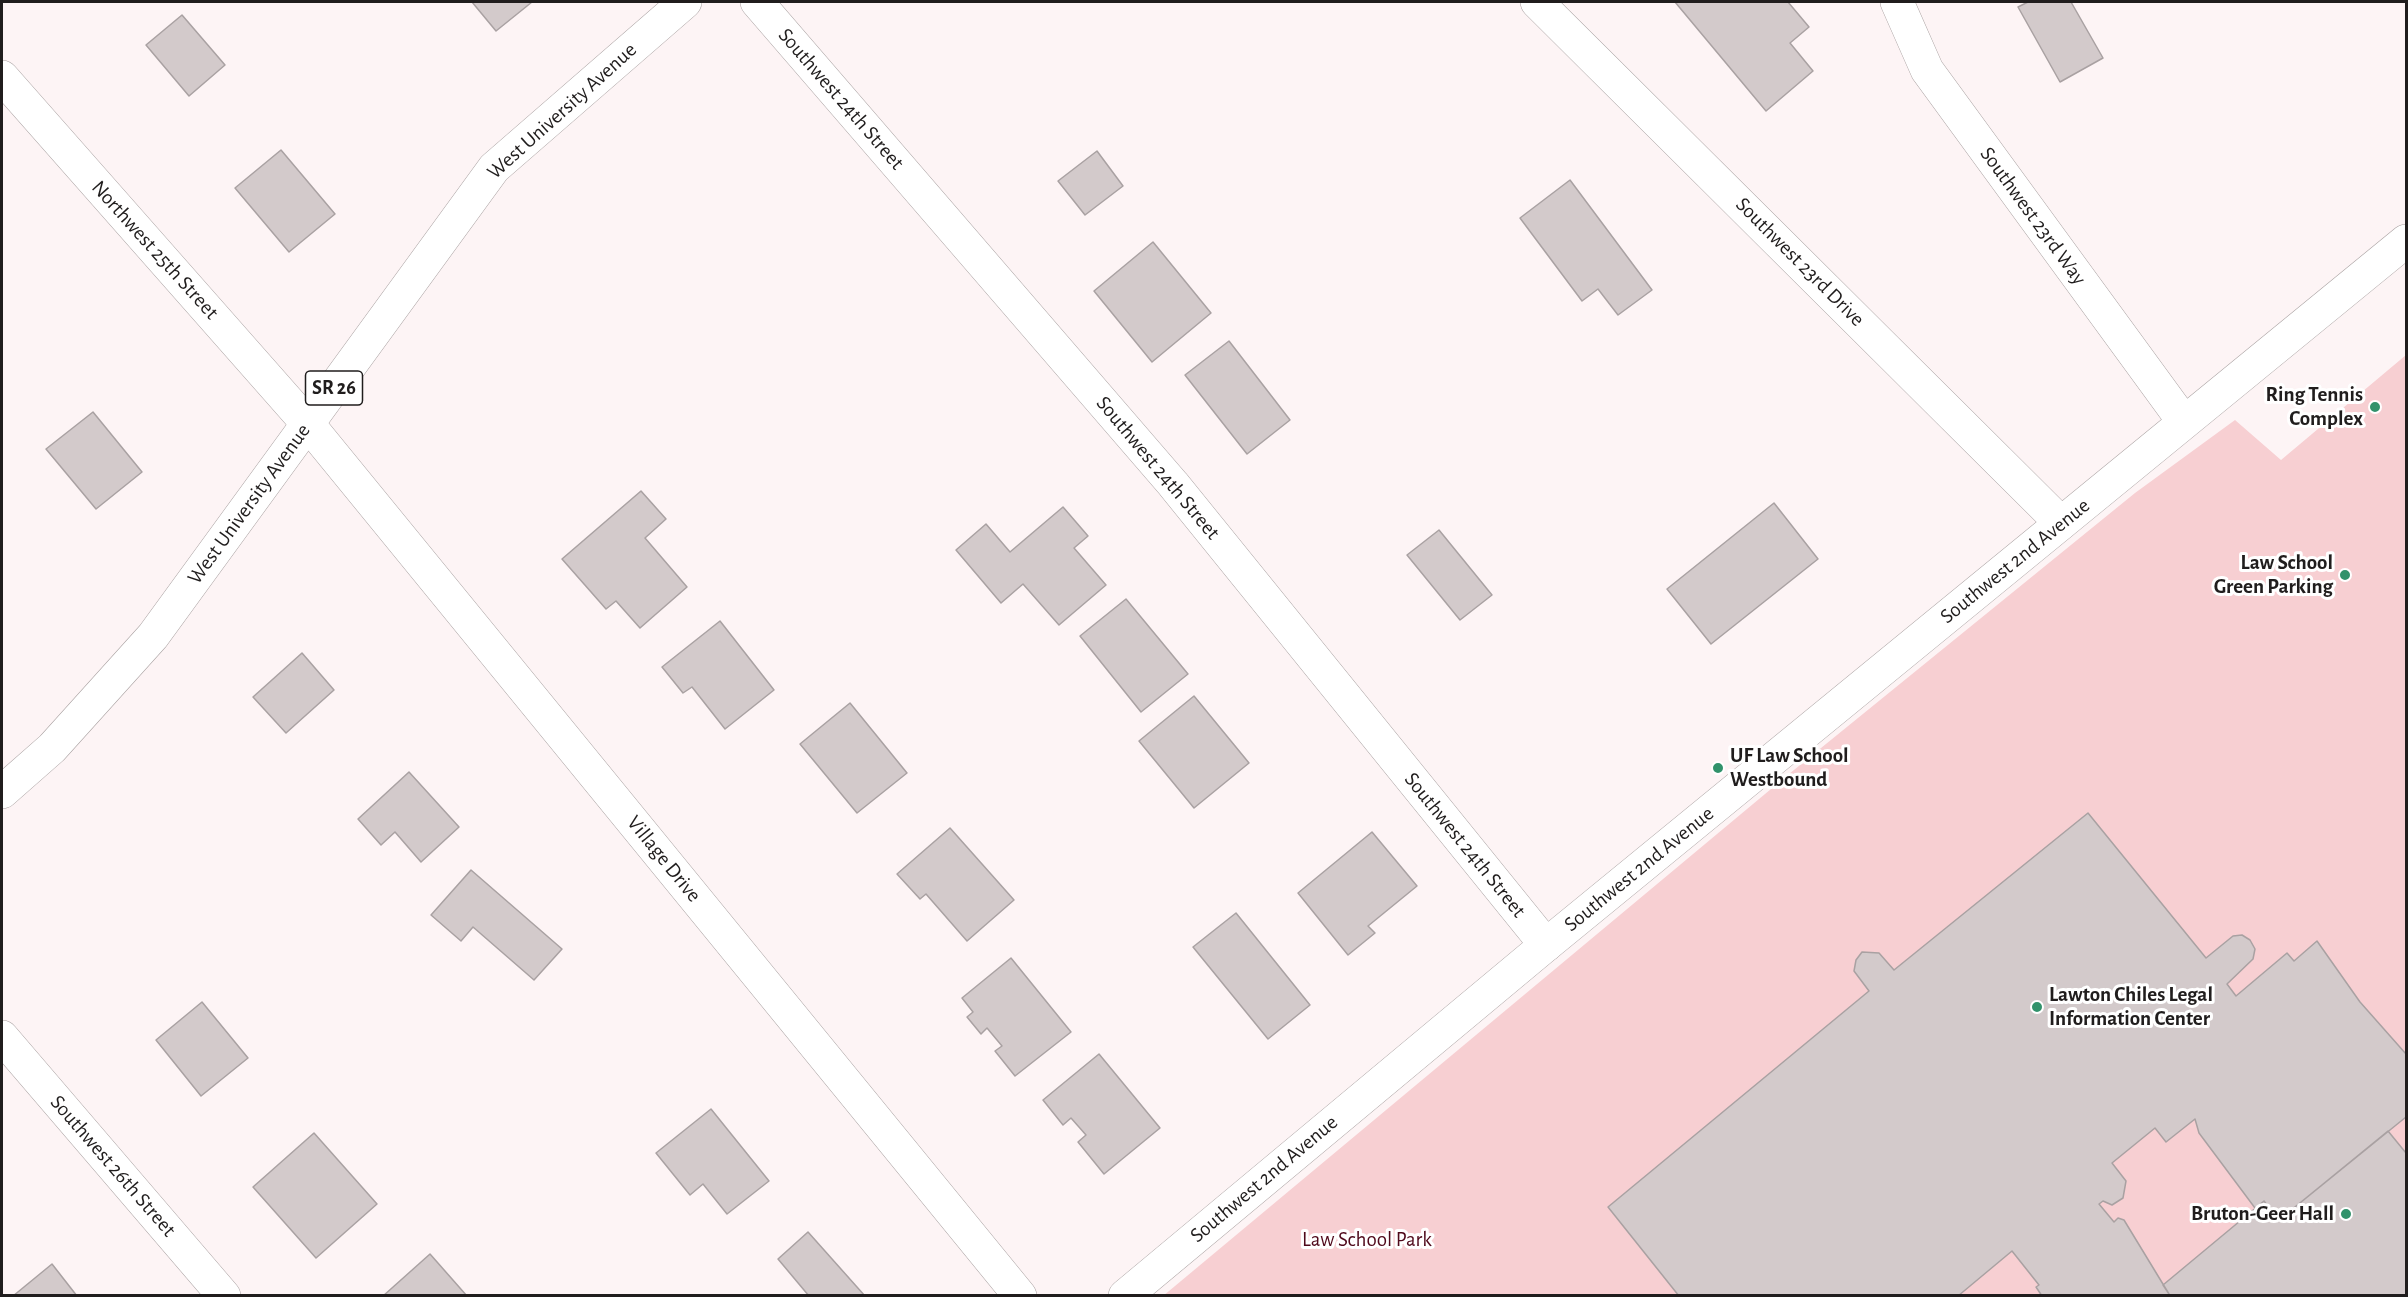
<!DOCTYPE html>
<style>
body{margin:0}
#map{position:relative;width:2408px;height:1297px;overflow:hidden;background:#fdf4f5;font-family:"Alegreya Sans",sans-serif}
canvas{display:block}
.frame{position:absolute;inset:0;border:3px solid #201d1d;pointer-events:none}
</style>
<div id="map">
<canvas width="2408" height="1297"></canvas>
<div class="frame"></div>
</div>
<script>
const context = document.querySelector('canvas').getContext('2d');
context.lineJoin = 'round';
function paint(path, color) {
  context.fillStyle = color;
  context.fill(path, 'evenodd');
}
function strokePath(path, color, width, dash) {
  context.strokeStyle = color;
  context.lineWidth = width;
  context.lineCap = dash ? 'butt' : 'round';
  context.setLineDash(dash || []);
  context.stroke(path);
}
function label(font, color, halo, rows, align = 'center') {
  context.font = font + ' "Alegreya Sans",sans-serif';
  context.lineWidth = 6;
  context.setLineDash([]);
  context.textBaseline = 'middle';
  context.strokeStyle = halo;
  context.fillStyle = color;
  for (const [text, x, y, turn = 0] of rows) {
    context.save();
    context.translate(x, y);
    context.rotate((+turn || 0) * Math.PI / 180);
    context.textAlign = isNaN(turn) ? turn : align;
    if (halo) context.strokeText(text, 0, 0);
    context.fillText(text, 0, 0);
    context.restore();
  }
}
paint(new Path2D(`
 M2406,355v940l-1243,1 626,-522 346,-281 100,-73 46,40z`), '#f7cfd2');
const building = new Path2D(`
 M472,2h60l-36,29z
 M1675,2h113l21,25 -19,16 23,28 -47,40z
 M2028,2h43l32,56 -43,24 -42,-75z
 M182,15l43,50 -36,31 -43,-51z
 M281,150l54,64 -46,38 -54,-64z
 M1097,151l26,35 -38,29 -27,-34z
 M1570,180l82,110 -34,25 -20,-26 -16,12 -62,-83z
 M1153,242l58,71 -59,49 -58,-71z
 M1229,341l61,79 -43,34 -62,-79z
 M93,412l49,60 -46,37 -50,-60z
 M641,491l25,28 -21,19 42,49 -47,41 -24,-27 -10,8 -44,-50z
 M1774,503l44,56 -107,85 -44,-55z
 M1063,507l25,29 -14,12 32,37 -47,40 -36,-41 -22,19 -45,-53 30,-26 24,28z
 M1439,530l53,65 -32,25 -53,-65z
 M1126,599l62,75 -47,38 -61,-76z
 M720,621l54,69 -49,39 -33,-42 -9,6 -21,-26z
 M302,653l32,37 -48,43 -33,-36z
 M1194,696l55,67 -55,45 -55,-67z
 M850,703l57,70 -50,40 -57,-69z
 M409,772l50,55 -38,35 -26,-30 -14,13 -23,-26z
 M2088,813l118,145 27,-22 9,-1 8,5 5,9 -2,10 -26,25 9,12 51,-43 7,8 23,-20 43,61 46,52v63l-127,103 -15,-19 -9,7 -56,-75 -4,-14 -29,23 -11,-14 -43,35 14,18 -3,17 -11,7 -9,-4 -4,3 15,18 4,-4 6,2 45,74 -2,2h-125l-6,-9 3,-2 -27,-34 -54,45h-279l-71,-89 261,-216 -15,-20 2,-11 6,-8 17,1 15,17z
 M950,828l64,72 -47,41 -41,-47 -6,5 -23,-25z
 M1372,832l45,54 -49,40 7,7 -27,22 -50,-62z
 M471,870l91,79 -28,31 -61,-53 -12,14 -30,-26z
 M1236,913l74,92 -42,34 -75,-92z
 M1011,958l60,74 -56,44 -20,-25 7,-5 -15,-18 -6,6 -14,-17 6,-5 -11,-14z
 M202,1002l46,56 -47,38 -45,-56z
 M1099,1054l61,74 -56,46 -26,-32 8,-7 -15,-17 -8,7 -20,-25z
 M711,1109l58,72 -42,33 -24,-30 -13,11 -34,-42z
 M2388,1131l18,22v143h-239l2,-2 -6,-9 101,-84 15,19z
 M314,1133l63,71 -61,54 -63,-71z
 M808,1232l57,64h-56l-31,-37z
 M430,1254l37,42h-84z
 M52,1264l25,32h-64z`);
paint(building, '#d3cacb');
strokePath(building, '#a9a1a2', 1.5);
const minor = new Path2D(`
 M757,2l416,482 373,461
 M1537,2l524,521
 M1897,2l30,68 257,352
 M2,77l306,347 712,872
 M2,1037l222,259`);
const secondary = new Path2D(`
 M1125,1296l421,-351 860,-704`);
const primary = new Path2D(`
 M2,792l50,-44 101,-112 341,-468 191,-166`);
strokePath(minor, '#a8a0a0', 34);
strokePath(secondary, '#a8a0a0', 34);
strokePath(primary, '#a8a0a0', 34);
strokePath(minor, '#fff', 33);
strokePath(secondary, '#fff', 33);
strokePath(primary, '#fff', 33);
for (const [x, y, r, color] of [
 [2375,407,6,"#31926b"],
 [2345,575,6,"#31926b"],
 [1718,768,6,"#31926b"],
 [2037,1007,6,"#31926b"],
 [2346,1214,6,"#31926b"]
]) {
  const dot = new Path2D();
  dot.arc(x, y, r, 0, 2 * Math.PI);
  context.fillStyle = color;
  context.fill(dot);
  strokePath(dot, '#fff', 2);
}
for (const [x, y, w] of [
 [334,388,57]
]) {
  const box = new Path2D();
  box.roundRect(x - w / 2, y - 17, w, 34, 4.5);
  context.fillStyle = '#fff';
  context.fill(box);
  strokePath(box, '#201d1d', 1.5);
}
label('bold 20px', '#201d1d', null, [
 ["SR 26",334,388]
]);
label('21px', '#201d1d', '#fff', [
 ["Southwest 24th Street",841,99,49],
 ["West University Avenue",562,111,-42],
 ["Southwest 23rd Way",2033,216,54],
 ["Northwest 25th Street",155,250,48],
 ["Southwest 23rd Drive",1800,262,45],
 ["Southwest 24th Street",1158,468,50],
 ["West University Avenue",249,504,-54],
 ["Southwest 2nd Avenue",2015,561,-39],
 ["Southwest 24th Street",1465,845,51],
 ["Village Drive",664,859,51],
 ["Southwest 2nd Avenue",1639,869,-39],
 ["Southwest 26th Street",113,1166,49],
 ["Southwest 2nd Avenue",1264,1179,-40]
]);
label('bold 21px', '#201d1d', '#fff', [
 ["Ring Tennis",2363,395],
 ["Complex",2363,419],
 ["Law School",2333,563],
 ["Green Parking",2333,587],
 ["UF Law School",1730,756,"left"],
 ["Westbound",1730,780,"left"],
 ["Lawton Chiles Legal",2049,995,"left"],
 ["Information Center",2049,1019,"left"],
 ["Bruton-Geer Hall",2334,1214]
], 'right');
label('21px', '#4f091b', '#fff', [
 ["Law School Park",1367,1240]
]);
</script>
